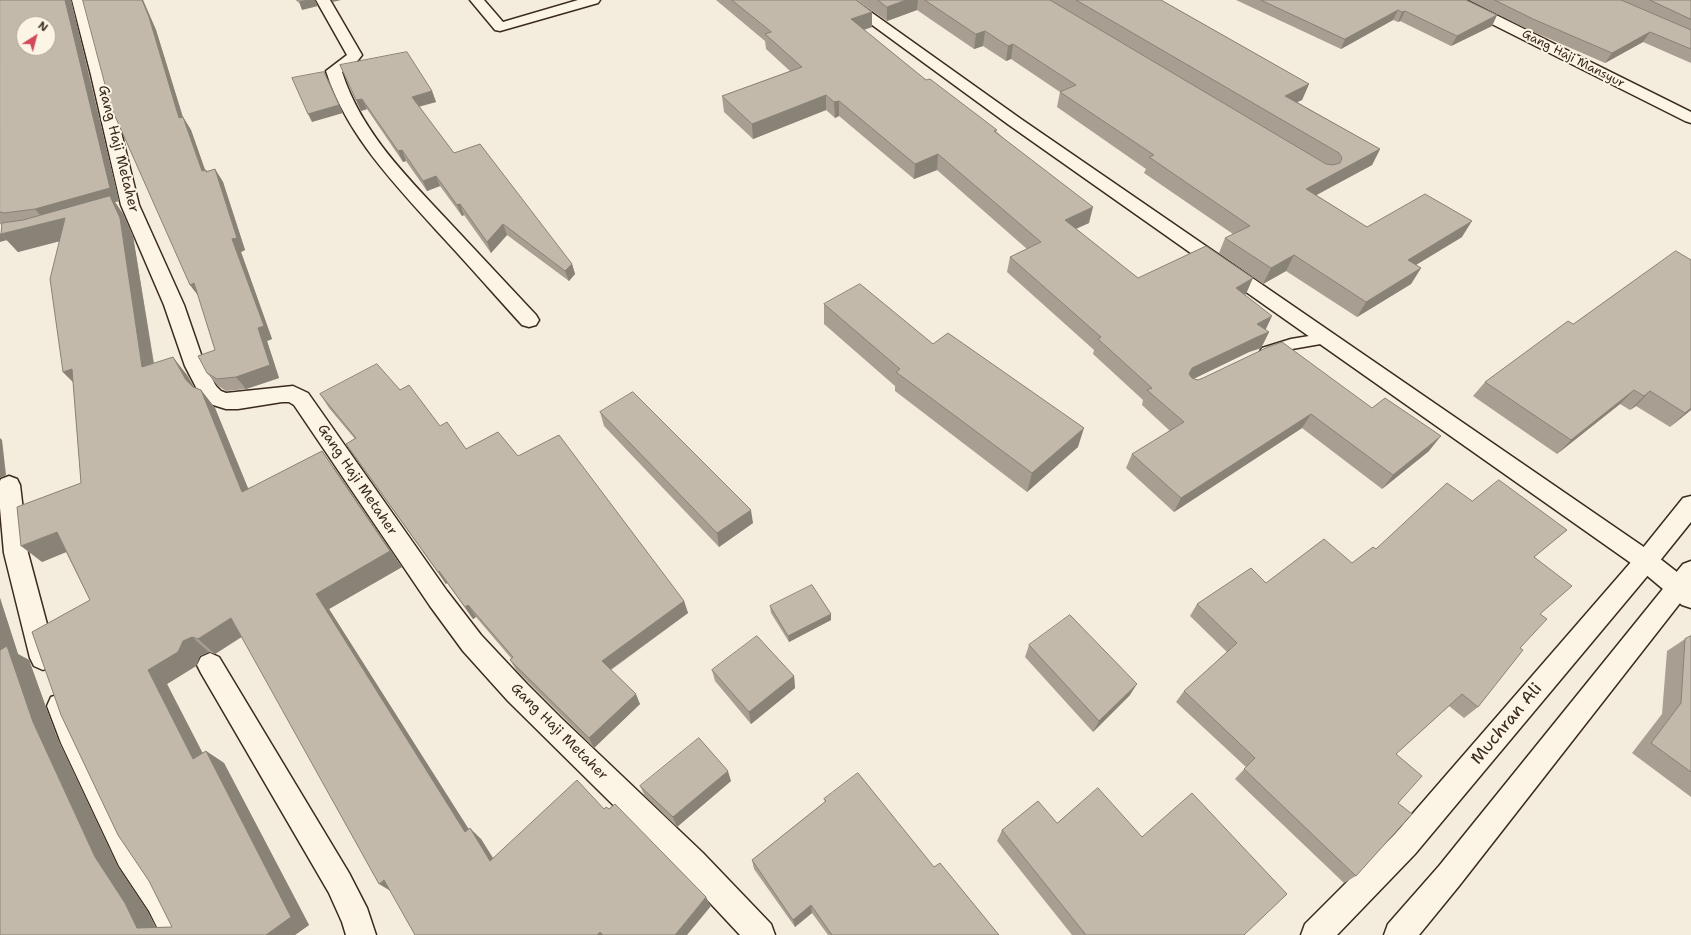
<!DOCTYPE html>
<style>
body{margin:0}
#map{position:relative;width:1691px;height:935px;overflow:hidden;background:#f4eddd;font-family:"Shantell Sans",sans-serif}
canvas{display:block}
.north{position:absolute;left:16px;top:16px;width:40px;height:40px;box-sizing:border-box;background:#fcf5e5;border:1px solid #afa495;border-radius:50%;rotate:36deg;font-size:11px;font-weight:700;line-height:16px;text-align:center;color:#3b2a1e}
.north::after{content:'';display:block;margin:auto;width:14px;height:18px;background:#d1495b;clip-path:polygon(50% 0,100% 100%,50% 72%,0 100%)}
</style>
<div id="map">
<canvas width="1691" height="935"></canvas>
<div class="north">N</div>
</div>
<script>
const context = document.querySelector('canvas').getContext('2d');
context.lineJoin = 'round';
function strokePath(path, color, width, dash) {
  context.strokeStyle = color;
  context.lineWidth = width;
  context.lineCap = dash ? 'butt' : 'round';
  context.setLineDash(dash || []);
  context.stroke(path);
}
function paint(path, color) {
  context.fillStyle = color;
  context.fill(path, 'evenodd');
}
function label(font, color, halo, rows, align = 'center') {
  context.font = font + ' "Shantell Sans",sans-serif';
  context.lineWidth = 4;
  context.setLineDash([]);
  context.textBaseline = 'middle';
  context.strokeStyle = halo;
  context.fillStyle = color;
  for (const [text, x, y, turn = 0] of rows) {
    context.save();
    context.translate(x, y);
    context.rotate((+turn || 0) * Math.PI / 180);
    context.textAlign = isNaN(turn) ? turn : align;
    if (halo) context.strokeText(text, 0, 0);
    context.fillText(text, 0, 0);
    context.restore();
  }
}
const lane = new Path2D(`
 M1327,333l5,1 2,4 -2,4 -40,7 -25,8 -5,-1 -2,-4 2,-4 29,-9z`);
const street = new Path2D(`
 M72,0h14l21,75 32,130 45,100 21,61 11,20 5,5 5,2 67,-7 15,7 139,198 34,44 46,49 34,34 142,135 68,71 4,11h-35l-57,-61 -175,-173 -45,-50 -33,-45 -136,-201 -5,-3h-7l-44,7h-12l-19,-6 -9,-12 -13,-25 -21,-61 -43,-100 -30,-130z
 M316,0h14l32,55 -7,9 -13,8c19,60 65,105 107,150 29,31 58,62 87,93l3,5 -3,5 -7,2 -7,-2c-29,-32 -57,-64 -86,-95 -43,-48 -90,-96 -110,-159l21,-16z
 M470,0h14l19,22 75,-22h22l-2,3 -98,28 -5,-1z
 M838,0h16l167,119 633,435 37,29v25l-9,-3 -44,-37 -629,-443z
 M1448,0h18l225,112v11l-6,-2 -235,-118z
 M9,476l8,3 3,6 8,68 28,105 -4,8 -9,4 -9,-4 -4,-8 -26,-105 -4,-45v-27l1,-2z
 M210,653l9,4 130,216 18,35 9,27h-30l-4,-13 -13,-29 -128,-220 -4,-8 4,-8z
 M60,694l9,3 13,32 57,117 30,45 23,44h-31l-12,-24 -30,-45 -58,-123 -14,-37 4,-9z`);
const secondary = new Path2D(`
 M1691,496v26l-37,46 -239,286 -78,81h-36l4,-11 90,-90 243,-280 45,-56z
 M1691,561v28l-232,297 -40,49h-35l4,-11 51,-58 244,-302z`);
strokePath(lane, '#3b2a1e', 3);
strokePath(street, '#3b2a1e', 3);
strokePath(secondary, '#3b2a1e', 3);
paint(lane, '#fcf5e5');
paint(street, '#fcf5e5');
paint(secondary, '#fcf5e5');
paint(new Path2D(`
 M0,0h71l48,201 -4,1 8,12 10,22 21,127 33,12 7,12 7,3 14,18 33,80 86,-21 68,100 -73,42 139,220 13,10 12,19 111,-49 107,97 -321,-15 -148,-254 -27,17 -6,-2 -9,4 -4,10 -29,18 35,69 4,-2 18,12 85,162 -14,10h-295v-337l18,56 11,6 27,75 62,132 30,45 8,15h16l-82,-327 -24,-48 -24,10 39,-79 -8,-101 -10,-10 -4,-131 -41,11 -17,-18 1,-9 -2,-1z
 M83,0h60l13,30 27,87 8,13 14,40 2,1 8,-2 8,13 22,68 -4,2 31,87 -5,2 12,37 -33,11 -20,2 -9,-6 -10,-12 8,-23 -17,-55 -8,-10z
 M716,0h140l16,12v15l-8,3 62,50 71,52 92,91 -13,6 62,49 108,16h-1l20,36 4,2 -8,16 -12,4 -56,27 5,1 5,-2 226,73 -47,38 -80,-61 -128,84 -48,-44 6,-14 38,-23 -28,-26 1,-5 -50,-46 1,-4 -87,-78 3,-15 17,-8 -90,-79 -23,9 -75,-63 -4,2 -9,-8 -73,29 -29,-27 -2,-16 68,-25 -24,-22 -1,-8z
 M857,0h304l148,84 -7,16 -5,2 83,47 -8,16 -56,30 51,32 95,10 -47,28 6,3 -10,16 -54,33 -71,-46 -23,13 -44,-31 6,-15 8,-4 -89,-61 2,-4 -89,-62 3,-15 -49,-33 -5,2 -23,-15 -9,3 -57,-39 -30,11z
 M1236,0h230l31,15 -5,11 -41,20 -51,-25 -2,1 -5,-2 -52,29z
 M1469,0h222v63l-48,-21 -38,21 -78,-34z
 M340,65l92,26 4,11 -17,5 35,46 118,111 3,10 -6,7 -62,-46 -16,18 -27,-38 -2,1 -22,-30 -13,5 -21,-30 -3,1 -36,-53 -6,2z
 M1691,260v150l-21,17 -34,-21 -6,4 -10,-6 -63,50 -84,-58 12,-14 88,-58z
 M824,304l109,40 145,103 -51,45 -132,-101v-5l-71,-62z
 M400,390l66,59 52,7 166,145 4,12 -77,57 29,34 -46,44 -77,-77 -7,-11 1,-2 -35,-41 -3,2 -26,-36 -1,1 -91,-127 -9,-13 9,-5 -26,-31 -9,-14z
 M600,412l153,111 -34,24 -115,-121z
 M1472,501l95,29 -33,27 6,57 -20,34 -42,59 -14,11 -15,-12 -53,48 2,49 -42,73 -12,7 -109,-104 11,-12 -70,-65 8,-11 43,-39 -37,-36 7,-12 69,-21 86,-20 24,-14z
 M770,606l61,14 -42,22 -18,-29z
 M1691,636v161l-59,-44 30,-39 5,-63 18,-12z
 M1029,645l101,50 -37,37 -68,-75z
 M712,670l82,6 1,12 -44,36 -36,-43z
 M731,781l-54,46 -32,-31 -5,-10z
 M824,799l110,68 65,68h-171l-16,-22 -17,14 -41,-58 -2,-9 73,-58z
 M1057,823l85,14 102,98h-172l-75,-94 5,-11z`), '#a89f92');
paint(new Path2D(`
 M65,0h6l48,201 -4,1 8,12 10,22 24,149 -15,-18 -29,-164 -67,19 -11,-13z
 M142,0h1l13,30 31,101 -8,-13z
 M308,0h7l3,6 -16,4 -3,-8z
 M332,0h9l-8,2z
 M906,0h12l-1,10 -30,11v-14z
 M1398,10l-5,10 -52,29 4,-10z
 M1405,11l-5,10 -2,1 4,-10z
 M872,12v15l-21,7v-15z
 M1497,15l-5,11 -41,20 6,-10z
 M985,31l-2,15 -9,3 2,-15z
 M1650,32l-7,10 -38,21 7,-10z
 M1013,44l-2,15 -5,2 2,-15z
 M328,79l15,34 -31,9 -4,-8z
 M1309,84l-7,16 -23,11 6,-15z
 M432,91l4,11 -20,5 -4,-10z
 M826,95v15l-73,29 -1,-15z
 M362,99l5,10 -6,2 -5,-11z
 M839,101v15l-4,2 -1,-16z
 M183,117l8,13 19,54 -8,-13z
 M1380,149l-8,16 -74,40 8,-16z
 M402,150l4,11 -3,1 -5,-11z
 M938,154l-1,16 -23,9 1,-15z
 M215,169l8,13 22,68 -4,2 31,87 -5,2 12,37 -33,11 -10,-12 -4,-138z
 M436,176l4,10 -13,5 -4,-10z
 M460,204l4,11 -2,1 -5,-11z
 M1093,207l-4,16 -28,12 4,-15z
 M65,218l15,18 -62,16 -17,-18z
 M1472,221l-10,16 -64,39 10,-16z
 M503,224l4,11 -16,18 -4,-11z
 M0,233l7,7 -7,2z
 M1294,255l-8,16 -23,13 8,-16z
 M572,264l3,10 -6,7 -4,-10z
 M1421,268l-10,16 -54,33 9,-15z
 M1253,278l-7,16 -16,9 6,-15z
 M194,283l6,15 -10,-13z
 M1272,316l-7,15 -8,-7z
 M1269,332l-8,16 -12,4 -64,31 7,-15 65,-31z
 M173,357l14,18 13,23 -14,-18z
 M72,369l8,20 -17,-17z
 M201,390l14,18 41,100 -14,-16z
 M1634,390l-14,14 -63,50 14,-14z
 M1650,391l-14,15 -6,4 14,-14z
 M1691,408v2l-21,17 15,-14z
 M1311,414l-9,14 -128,84 7,-14z
 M1084,428l-6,19 -51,45 5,-19z
 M1441,436l-12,15 -47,38 11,-14z
 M0,438l2,2 4,35 -6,3z
 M322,451l80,116 -73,42 148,233 -12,-10 -149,-238z
 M751,510l2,13 -34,24 -2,-14z
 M57,532l19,16 -34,14 -21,-16z
 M439,571l8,12 -1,1 -8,-12z
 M0,598l18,56 11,6 27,75 62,132 30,45 11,23 -22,-7 -42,-71 -95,-207z
 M684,601l4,12 -81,59 -5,-11z
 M468,605l8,12 -3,2 -8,-12z
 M831,614v6l-42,22 -1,-6z
 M231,618l16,15 -32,21 -17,-15z
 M192,637l17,15 -9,4 -4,10 -29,18 45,87 -19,-12 -45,-89 35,-29z
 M794,676l1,12 -44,36 -2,-12z
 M1137,684l-7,11 -37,37 6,-11z
 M636,694l4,10 -46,44 -5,-10z
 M206,751l18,12 85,162 -14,10h-29z
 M728,771l3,10 -54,46 -4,-10z
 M470,828l11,11 20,32 -11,-10z
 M384,880l10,13 -15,-9z
 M706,897l5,9 -24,29h-12z
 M811,905l1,8 -17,14 -2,-7z
 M600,932l3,3h-6z`), '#888277');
const building = new Path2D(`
 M0,0h65l45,188 -75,21 -31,4 -4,-1zM24,24h24v24h-24z
 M83,0h59l7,17 30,101 4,-1 19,54 4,-1v2l9,-3 22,69 -5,1 32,87 -6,2 12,37 -34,12 -19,2 -10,-6 -9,-17 17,-6 -21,-67 -4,2 -79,-178z
 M297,0h11l-9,2z
 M732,0h124l16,12 -21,7 75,61 4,-1 67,51 -3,1 99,76 -28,13 73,58 68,-32 47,32 -17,10 36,28 -15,8 12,8 -12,5 -65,31 -3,6 3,4 6,2 5,-2 65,-31 14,-5 90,66 13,-10 56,38 -48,39 -82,-61 -130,84 -49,-44 52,-32 -37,-32 5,-2 -54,-49 3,-2 -91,-80 31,-15 -103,-88 -23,10 -76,-63 -5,1 -8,-7 -74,29 -30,-28 80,-29 -37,-33 6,-2z
 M878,0h28l-19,7z
 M925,0h125l276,164 7,1 7,-2 2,-5 -3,-5 -263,-153h85l148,84 -24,12 95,53 -74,40 61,38 58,-33 47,27 -64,39 13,8 -55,34 -72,-47 -23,13 -46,-30 25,-12 -101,-69 5,-2 -94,-63 16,-7 -63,-41 -5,2 -23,-15 -9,3z
 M1261,0h205l31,15 -40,21 -52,-25 -3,1 -4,-2 -53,29z
 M1495,0h126l70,30v19l-41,-17 -38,21 -79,-34z
 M1650,0h41v19z
 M407,52l25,39 -20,6 42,56 26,-9 92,120 -7,7 -62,-47 -16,18 -27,-38 -3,1 -21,-29 -13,5 -21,-31 -4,1 -36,-52 -6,1 -16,-35z
 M324,72l15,33 -31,9 -16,-36z
 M110,196l10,22 22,149 31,-10 13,23 7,7 8,3 41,102 80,-41 68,100 -74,43 149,238 5,-4 20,33 87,-81 27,29 2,-2 3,2 6,-5 91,93 -31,38h-72l-3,-3 -3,3h-182l-31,-55 -5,4 -148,-266 -33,21 -6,-2 -9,4 -5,11 -30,18 45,89 13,-8 85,166 -25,18h-266v-285l7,-4 26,76 62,135 30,46 12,25 35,-1 -23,-46 -31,-46 -57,-120 -29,-83 58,-32 -33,-68 -36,14 -4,-39 64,-24 -9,-114 -9,3 -13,-93 15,-61 -64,16 1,-11 21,-3z
 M1676,251l15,9v148l-6,5 -35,-22 -6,5 -10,-6 -63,50 -86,-58 83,-61 5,3z
 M860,284l73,60 15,-11 136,95 -52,45 -136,-101 4,-3 -76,-65z
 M377,364l23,26 9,-5 31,41 7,-4 19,27 32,-17 20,24 41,-21 125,166 -82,60 34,33 -47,44 -79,-78 3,-3 -45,-52 -3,2 -26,-36 -1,1 -92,-128 10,-6 -36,-44z
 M633,392l118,118 -34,23 -117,-121z
 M1499,480l68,50 -33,27 38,29 -32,28 7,5 -27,29 3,2 -45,57 -16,-13 -66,60 26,22 -24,27 14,11 -56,62 -112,-107 11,-11 -71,-67 53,-48 -40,-39 54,-36 15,15 58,-44 28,24 21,-16 3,2 71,-66 25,18z
 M812,585l19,29 -43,22 -18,-30z
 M1070,615l67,69 -38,37 -70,-76z
 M757,636l37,40 -45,36 -37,-42z
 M1691,636v136l-40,-29 30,-40 4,-64z
 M699,738l29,33 -55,46 -33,-31z
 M858,773l76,94 6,-4 59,72h-167l-21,-30 -18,15 -41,-60 74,-59 -2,-2z
 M1098,788l44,49 50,-44 95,101 -43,41h-158l-84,-105 36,-29 19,22z`);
paint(building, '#c3b9aa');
strokePath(building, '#888277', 1);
label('12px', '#3b2a1e', '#fcf5e5', [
 ["Gang Haji Mansyur",1573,59,27]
]);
label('14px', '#3b2a1e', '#fcf5e5', [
 ["Gang Haji Metaher",118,149,76],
 ["Gang Haji Metaher",357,480,56],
 ["Gang Haji Metaher",559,732,45]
]);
label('17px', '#3b2a1e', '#fcf5e5', [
 ["Muchran Ali",1507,724,-50]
]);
</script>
